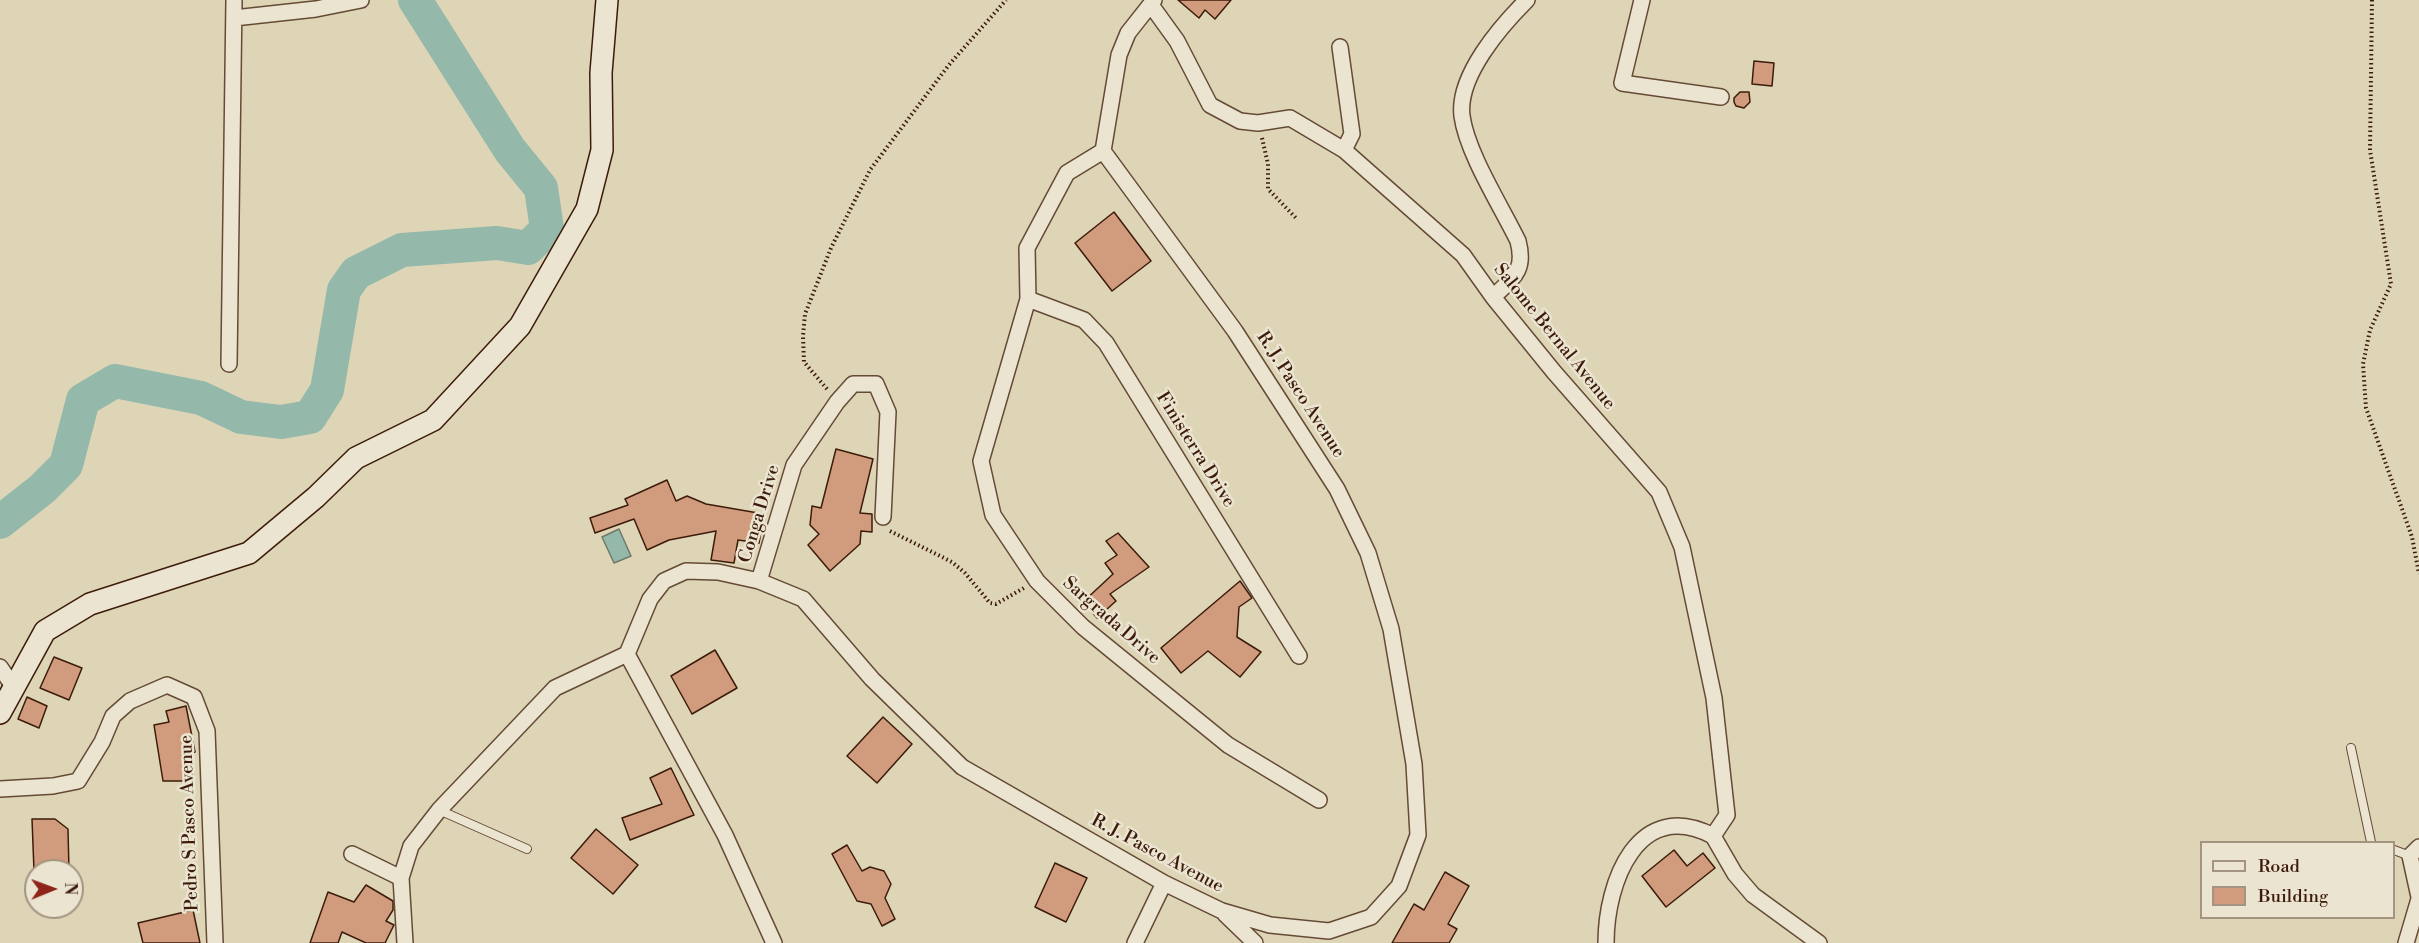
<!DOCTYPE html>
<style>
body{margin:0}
#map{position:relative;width:2419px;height:943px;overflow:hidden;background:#ded5b7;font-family:"Libre Bodoni",serif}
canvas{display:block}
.legend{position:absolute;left:2200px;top:841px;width:195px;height:78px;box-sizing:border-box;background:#eae4d0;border:2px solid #a59481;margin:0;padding:8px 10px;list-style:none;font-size:18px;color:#3d1b0a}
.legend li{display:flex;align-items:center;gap:12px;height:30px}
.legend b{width:30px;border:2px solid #a59481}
.north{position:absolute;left:24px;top:859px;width:60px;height:60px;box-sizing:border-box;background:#eae4d0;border:2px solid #a59481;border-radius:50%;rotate:89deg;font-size:16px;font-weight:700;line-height:24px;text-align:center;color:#3d1b0a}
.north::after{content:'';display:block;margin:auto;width:21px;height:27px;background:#8f2418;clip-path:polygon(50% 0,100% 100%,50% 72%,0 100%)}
</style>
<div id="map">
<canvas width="2419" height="943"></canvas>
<ul class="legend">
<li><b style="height:8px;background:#eae4d0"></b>Road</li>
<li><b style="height:16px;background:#d09c7d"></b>Building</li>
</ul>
<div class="north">N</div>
</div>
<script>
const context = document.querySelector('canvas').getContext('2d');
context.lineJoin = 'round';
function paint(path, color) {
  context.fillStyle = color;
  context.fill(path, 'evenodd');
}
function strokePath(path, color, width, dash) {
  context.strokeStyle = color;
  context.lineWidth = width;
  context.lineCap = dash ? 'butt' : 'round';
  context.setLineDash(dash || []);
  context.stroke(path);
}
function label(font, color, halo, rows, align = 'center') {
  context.font = font + ' "Libre Bodoni",serif';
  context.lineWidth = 5;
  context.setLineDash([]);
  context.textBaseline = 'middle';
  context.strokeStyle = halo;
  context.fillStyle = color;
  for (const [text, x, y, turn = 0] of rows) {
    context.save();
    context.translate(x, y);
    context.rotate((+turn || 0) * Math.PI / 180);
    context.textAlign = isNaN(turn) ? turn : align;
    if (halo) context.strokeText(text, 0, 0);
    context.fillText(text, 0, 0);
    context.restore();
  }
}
const water = new Path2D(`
 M619,529l12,27 -17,7 -12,-26z`);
paint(water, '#94b9aa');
strokePath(water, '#717a6a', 1.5);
strokePath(new Path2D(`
 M0,522l42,-33 24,-24 17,-65 32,-19 86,17 40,19 40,5 29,-5 17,-27 17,-100 12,-17 46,-23 95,-7 31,5 19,-19 -6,-41 -31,-38 -95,-150`), '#94b9aa', 34);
const building = new Path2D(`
 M1178,0h53l-16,19 -10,-9 -6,8z
 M1754,61l20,2 -2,23 -20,-2z
 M1740,92h9l1,10 -6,6 -8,-2 -2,-4v-4z
 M1114,212l37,49 -39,30 -37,-48z
 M836,449l37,10 -13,54 12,1v18l-11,-1 -1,13 -30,27 -22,-26 11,-11 -9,-9 2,-19 9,2z
 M667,480l9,21 11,-5 19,8 58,10 -5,29 -21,-3 -4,23 -23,-3 5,-29 -47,9 -22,10 -13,-31 -39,14 -5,-15 38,-13 -3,-6z
 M1118,533l31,34 -39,27 6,7 -19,17 -14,-16 30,-28 -8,-11 12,-8 -11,-14z
 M1240,581l12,17 -13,9 -2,30 24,15 -21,25 -32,-26 -27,22 -20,-25z
 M715,650l22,38 -45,26 -21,-38z
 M54,657l28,11 -13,32 -29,-12z
 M27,697l20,9 -8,22 -21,-9z
 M186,706l9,46 -4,1 1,28h-29l-9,-56 15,-3 -3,-11z
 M883,717l29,27 -35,39 -30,-27z
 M671,768l23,47 -64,25 -8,-22 40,-14 -12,-26z
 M32,819h23l13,10 1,42h-35z
 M596,829l42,36 -25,29 -42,-36z
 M847,845l15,26 8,-4 14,4 7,13 -6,14 10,21 -13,7 -11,-22 -14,-3 -25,-47z
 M1674,850l13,16 16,-13 12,15 -49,39 -24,-31z
 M1055,863l32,15 -21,44 -31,-15z
 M1445,872l24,14 -21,38 9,5 -8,14h-57l22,-39 10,6z
 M366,885l27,16v9l-7,11 8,4 -9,18h-19l-24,-11 -4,11h-28l18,-51 26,10z
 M193,910l7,33h-57l-5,-20z`);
paint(building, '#d09c7d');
strokePath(building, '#3d1b0a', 1.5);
const lane = new Path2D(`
 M2351,748l20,94
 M439,810l88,39
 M2394,850l16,6`);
const street = new Path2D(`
 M1642,0l-20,83 99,14
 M1151,5l26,36 33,64 30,16 18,2 32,-5 54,32 119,105 30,42 61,75 105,120 23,55 32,151 13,117 -14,21
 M234,18l82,-9 45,-9
 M1340,47l12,87 -8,16
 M1103,151l-36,22 -40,75 1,51 -47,162 12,54 44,66 46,46 145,118 91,55
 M1103,151l16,-96 9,-22 26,-33
 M1493,297c20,-19 33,-26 25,-56 -17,-35 -51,-88 -56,-125 -5,-40 39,-90 65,-116
 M1028,299l56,21 22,23 193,313
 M229,364l5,-364
 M759,581l35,-116 43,-63 16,-18h23l12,28 -5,105
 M627,654l23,-55 14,-18 22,-10 32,1 41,9 44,18 69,80 90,88 202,116 58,28 48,14 59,6 42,-14 28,-31 19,-51 -4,-71 -23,-135 -23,-76 -31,-64 -102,-158 -132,-180
 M627,654l98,181 49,108
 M0,667l15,22
 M0,789l53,-3 25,-5 24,-39 11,-26 17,-15 37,-16 27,12 13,34 8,212
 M1713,836l22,38 18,21 66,48
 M2419,847l-9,9 9,41
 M352,854l49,24
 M1225,914l30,29
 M405,943l-4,-65 10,-32 28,-36 116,-122 72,-34
 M1135,943l29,-60
 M1606,943c0,-61 32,-146 107,-107
 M2406,943l13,-44`);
const secondary = new Path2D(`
 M0,713l45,-82 45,-27 159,-51 67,-56 40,-39 77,-38 87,-94 67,-117 15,-59 -1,-77 6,-73`);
strokePath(lane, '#654a35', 10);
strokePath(street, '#654a35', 18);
strokePath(secondary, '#3d1b0a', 24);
strokePath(new Path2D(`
 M2372,0l-2,150 21,134 -21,46 -7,34 3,44 46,129 7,37
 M1262,138l6,26v25l28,29
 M827,389l-23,-27 -1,-26 2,-22 26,-66 39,-78 78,-104 58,-66
 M890,531l62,31 13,11 25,30 6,1 28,-16`), '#3d1b0a', 4, [1.5, 3]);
strokePath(lane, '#eae4d0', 8);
strokePath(street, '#eae4d0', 15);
strokePath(secondary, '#eae4d0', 21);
label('18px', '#3d1b0a', '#eae4d0', [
 ["Salome Bernal Avenue",1554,337,51],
 ["R. J. Pasco Avenue",1300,395,57],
 ["Finisterra Drive",1195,450,58],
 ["Conga Drive",760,514,-73],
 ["Sargrada Drive",1111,621,41],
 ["Pedro S Pasco Avenue",190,823,-92],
 ["R. J. Pasco Avenue",1157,854,28]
]);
</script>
